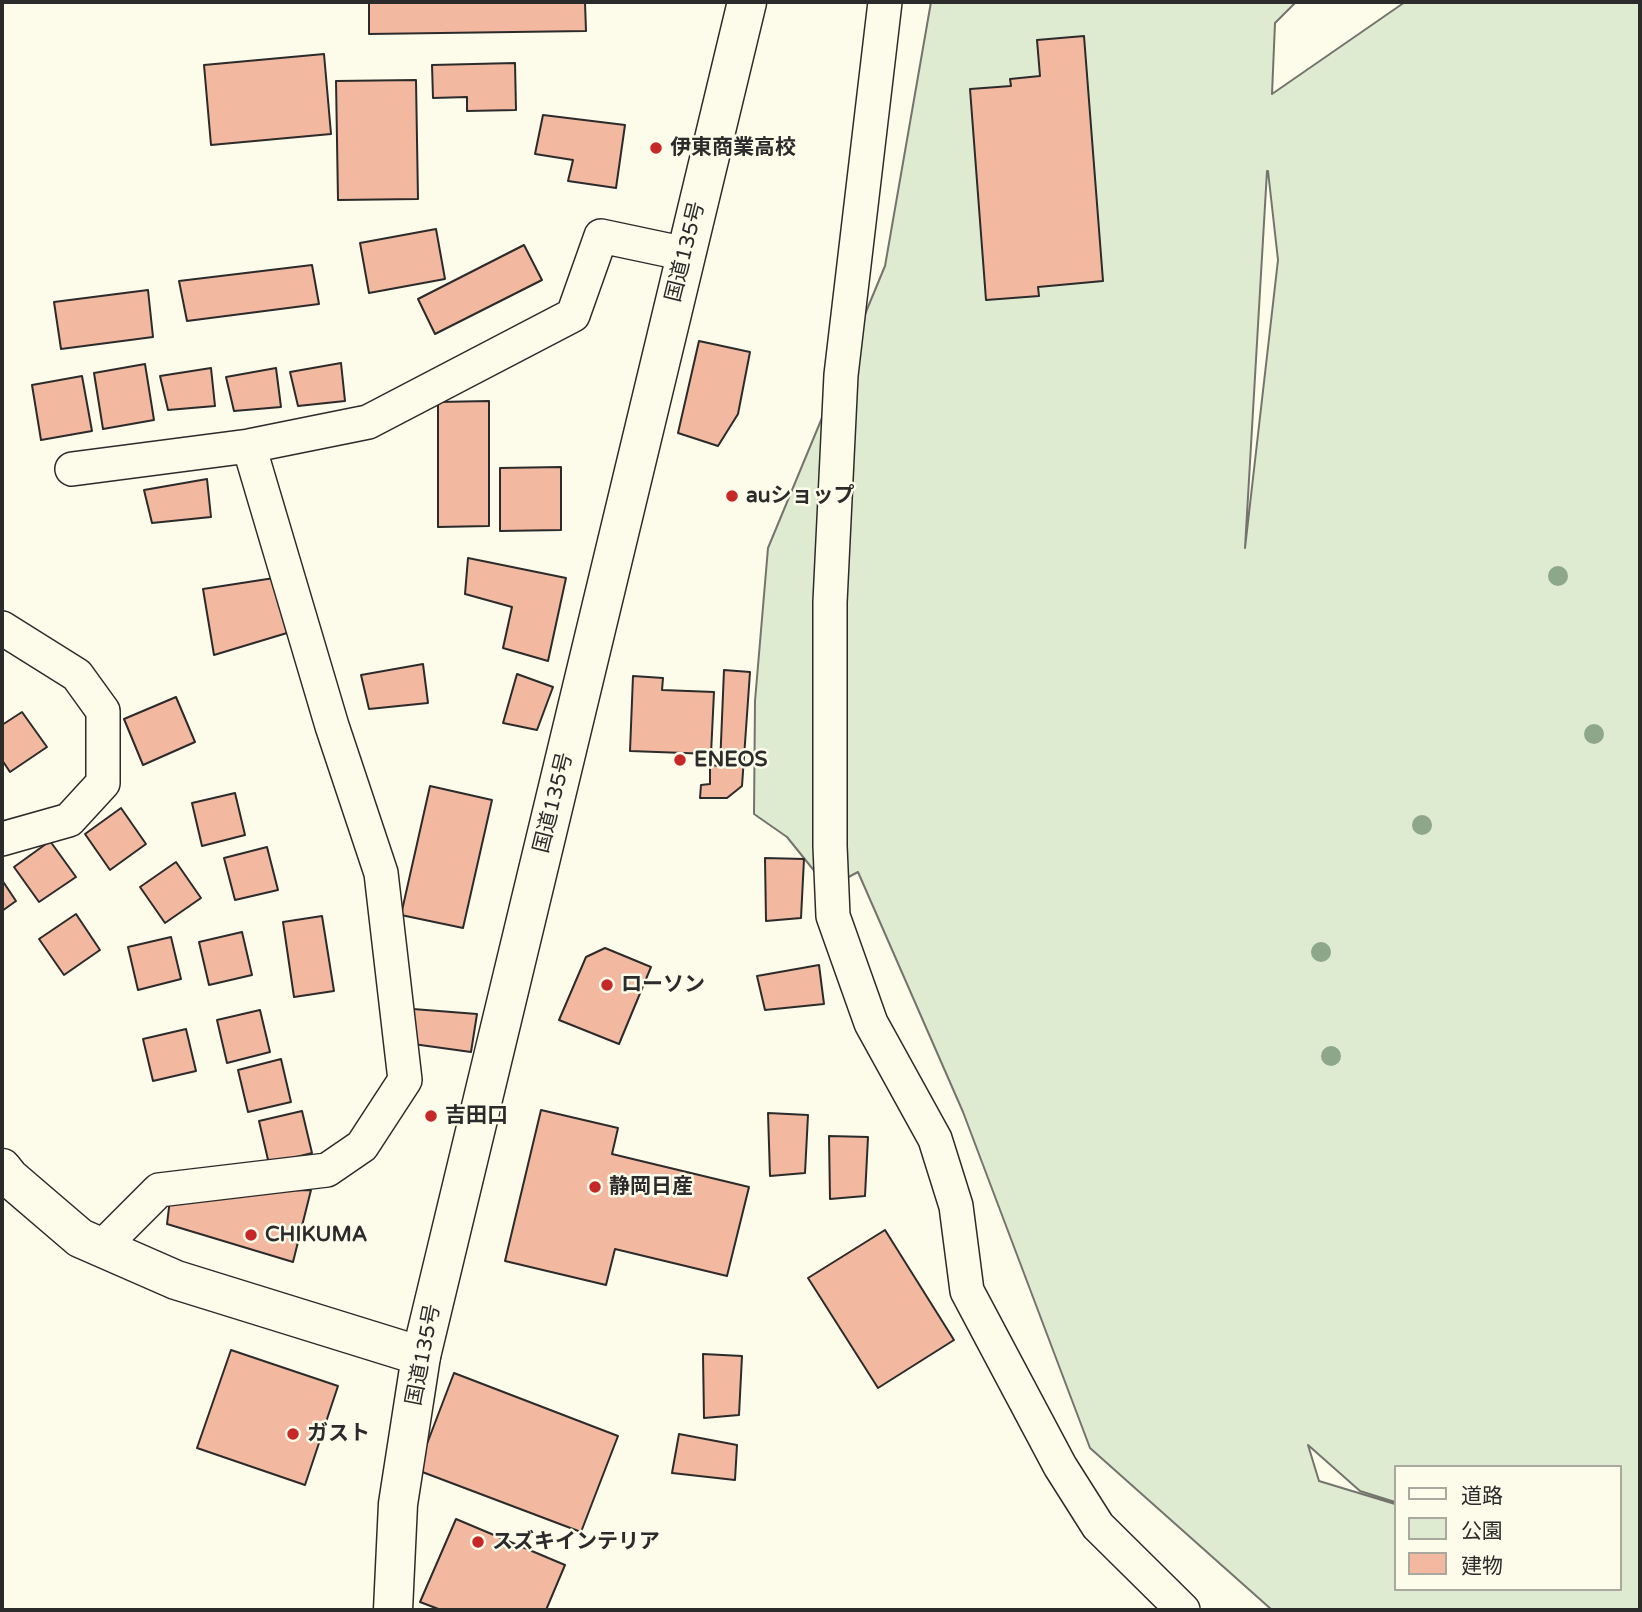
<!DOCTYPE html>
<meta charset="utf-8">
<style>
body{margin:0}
#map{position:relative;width:1642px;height:1612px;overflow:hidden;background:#fdfbea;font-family:"Varela Round","Noto Sans JP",sans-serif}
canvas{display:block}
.frame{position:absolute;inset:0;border:4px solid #2b2b2b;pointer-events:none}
.legend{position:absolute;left:1394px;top:1465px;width:228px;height:126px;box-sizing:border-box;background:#fdfbea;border:2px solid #a9a89e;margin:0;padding:9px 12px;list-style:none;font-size:21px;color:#2b2b2b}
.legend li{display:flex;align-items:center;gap:14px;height:35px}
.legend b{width:35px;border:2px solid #a9a89e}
</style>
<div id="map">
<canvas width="1642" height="1612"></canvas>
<div class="frame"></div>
<ul class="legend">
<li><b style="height:9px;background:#fdfbea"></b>道路</li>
<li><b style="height:19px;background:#deebd1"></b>公園</li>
<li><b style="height:19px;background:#f2b8a0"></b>建物</li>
</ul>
</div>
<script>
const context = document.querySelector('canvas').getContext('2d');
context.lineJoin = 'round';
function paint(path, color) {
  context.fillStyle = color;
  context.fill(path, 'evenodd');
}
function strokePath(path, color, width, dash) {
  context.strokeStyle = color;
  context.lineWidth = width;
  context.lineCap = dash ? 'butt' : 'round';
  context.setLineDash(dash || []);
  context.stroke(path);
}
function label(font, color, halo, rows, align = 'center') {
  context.font = font + ' "Varela Round","Noto Sans JP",sans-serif';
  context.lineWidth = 5;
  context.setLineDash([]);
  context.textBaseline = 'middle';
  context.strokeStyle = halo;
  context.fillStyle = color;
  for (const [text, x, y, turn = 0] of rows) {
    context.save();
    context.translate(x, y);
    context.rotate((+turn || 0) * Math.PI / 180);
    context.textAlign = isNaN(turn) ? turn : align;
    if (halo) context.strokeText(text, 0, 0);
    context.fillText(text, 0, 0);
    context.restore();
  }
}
const green = new Path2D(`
 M931,2h365l-21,21 -3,71 133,-92h235v1608h-368l-182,-162 -127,-336 -105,-240 -30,16 -41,-51 -33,-23 1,-113 13,-153 117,-282zM1268,171l10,89 -33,288 22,-377zM1308,1445l52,46 35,11v-35h224v122h-224v-85l-76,-23z`);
paint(green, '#deebd1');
strokePath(green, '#74746e', 2);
const building = new Path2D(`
 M369,2h216l1,29 -217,3z
 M1084,36l19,245 -65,6 1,9 -53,4 -16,-211 41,-3 -1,-7 30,-3 -3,-36z
 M324,54l7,80 -120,11 -7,-80z
 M515,63l1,47 -49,1v-14l-34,1 -1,-33z
 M416,80l2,119 -80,1 -2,-119z
 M543,115l82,10 -9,63 -48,-7 5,-21 -38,-6z
 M436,229l9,50 -76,14 -9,-50z
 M524,245l18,35 -107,54 -17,-35z
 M312,265l7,39 -132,17 -8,-40z
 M148,290l5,47 -92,12 -7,-47z
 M699,341l51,11 -12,62 -20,32 -40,-13z
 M341,363l4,38 -47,5 -8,-34z
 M145,364l9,56 -51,9 -9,-56z
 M211,368l4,38 -47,4 -8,-34z
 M276,368l5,39 -47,4 -8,-34z
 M82,376l10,55 -51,9 -9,-55z
 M489,401v125l-51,1v-125z
 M561,467v63l-61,1v-63z
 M207,479l4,38 -59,6 -8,-33z
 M468,558l98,20 -18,83 -45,-13 9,-41 -47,-13z
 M274,578l13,55 -73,22 -11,-66z
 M423,664l5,39 -59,6 -8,-34z
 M724,670l26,2 -8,114 -15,12h-27l1,-13 9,-1v-19l10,1z
 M517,674l36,13 -16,43 -34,-7z
 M633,676l30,2 -1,12 52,2 -3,62 -81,-3z
 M176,697l19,45 -52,23 -19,-46z
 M22,712l25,35 -37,25 -8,-12v-35z
 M430,786l62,14 -29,128 -62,-13z
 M235,793l10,42 -43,11 -10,-43z
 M121,808l25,36 -36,26 -25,-36z
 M50,841l26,36 -37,25 -25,-35z
 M267,847l11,43 -43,10 -11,-42z
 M765,858l39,1 -3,59 -35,3z
 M176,862l25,36 -36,25 -25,-36z
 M2,880l14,21 -14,10z
 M76,914l24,36 -36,25 -25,-36z
 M322,916l12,75 -40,6 -11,-75z
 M242,932l10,43 -43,10 -10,-43z
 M171,937l10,42 -43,11 -10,-43z
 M605,948l46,19 -32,77 -60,-24 27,-63z
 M819,965l5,39 -59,6 -8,-34z
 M413,1009l64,5 -6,38 -58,-8z
 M260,1010l10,42 -43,11 -10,-43z
 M186,1029l10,42 -43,10 -10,-42z
 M281,1059l10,43 -43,10 -10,-42z
 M541,1110l77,18 -6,26 137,33 -22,89 -112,-27 -9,36 -101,-24z
 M302,1111l10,42 -43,11 -10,-43z
 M768,1113l40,2 -3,58 -35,3z
 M829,1136l39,1 -3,59 -35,3z
 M311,1190l-18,72 -126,-38 4,-33z
 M885,1230l69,110 -76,48 -70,-110z
 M231,1350l107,36 -33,99 -108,-37z
 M703,1354l39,2 -3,59 -35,3z
 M454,1373l164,63 -37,96 -164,-62z
 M679,1434l58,11 -2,35 -63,-7z
 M456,1519l109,46 -19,45h-105l-21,-8z`);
paint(building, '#f2b8a0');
strokePath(building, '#2b2b2b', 2);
const street = new Path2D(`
 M885,2l-44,373 -11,227v244l3,70 38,107 64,116 21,67 11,85 93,175 38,60 85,84
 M72,469l177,-23 119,-24 205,-107 28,-79 85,18
 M2,628l75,47 26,36v72l-34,37 -67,19
 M102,1247l57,-57 168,-20 35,-24 43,-66 -24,-207 -49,-147 -83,-280`);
const secondary = new Path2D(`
 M2,1168l8,10 70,60 96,42 245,76`);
const highway = new Path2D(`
 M393,1610l5,-106 23,-148 326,-1354`);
strokePath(street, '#2b2b2b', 36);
strokePath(secondary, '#2b2b2b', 41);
strokePath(highway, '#2b2b2b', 41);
strokePath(street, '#fdfbea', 33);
strokePath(secondary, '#fdfbea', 38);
strokePath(highway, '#fdfbea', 38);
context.fillStyle = '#8ea78a';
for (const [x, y] of [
 [1558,576],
 [1594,734],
 [1422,825],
 [1321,952],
 [1331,1056]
]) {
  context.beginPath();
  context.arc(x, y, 10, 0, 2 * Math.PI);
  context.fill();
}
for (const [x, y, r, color] of [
 [656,148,7,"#c62828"],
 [732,496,7,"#c62828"],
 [680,760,7,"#c62828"],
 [607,985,7,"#c62828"],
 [431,1116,7,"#c62828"],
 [595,1187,7,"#c62828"],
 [251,1235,7,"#c62828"],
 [293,1434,7,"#c62828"],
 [478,1542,7,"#c62828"]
]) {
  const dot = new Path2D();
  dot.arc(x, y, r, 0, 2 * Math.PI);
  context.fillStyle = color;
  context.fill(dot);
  strokePath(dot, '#fdfbea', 2.5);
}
label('bold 21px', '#2b2b2b', '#fdfbea', [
 ["伊東商業高校",670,148],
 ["auショップ",746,496],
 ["ENEOS",694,760],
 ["ローソン",621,985],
 ["吉田口",445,1116],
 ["静岡日産",609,1187],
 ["CHIKUMA",265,1235],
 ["ガスト",307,1434],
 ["スズキインテリア",492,1542]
], 'left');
label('21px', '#2b2b2b', '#fdfbea', [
 ["国道135号",686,252,-76],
 ["国道135号",554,803,-76],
 ["国道135号",424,1355,-79]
]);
</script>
